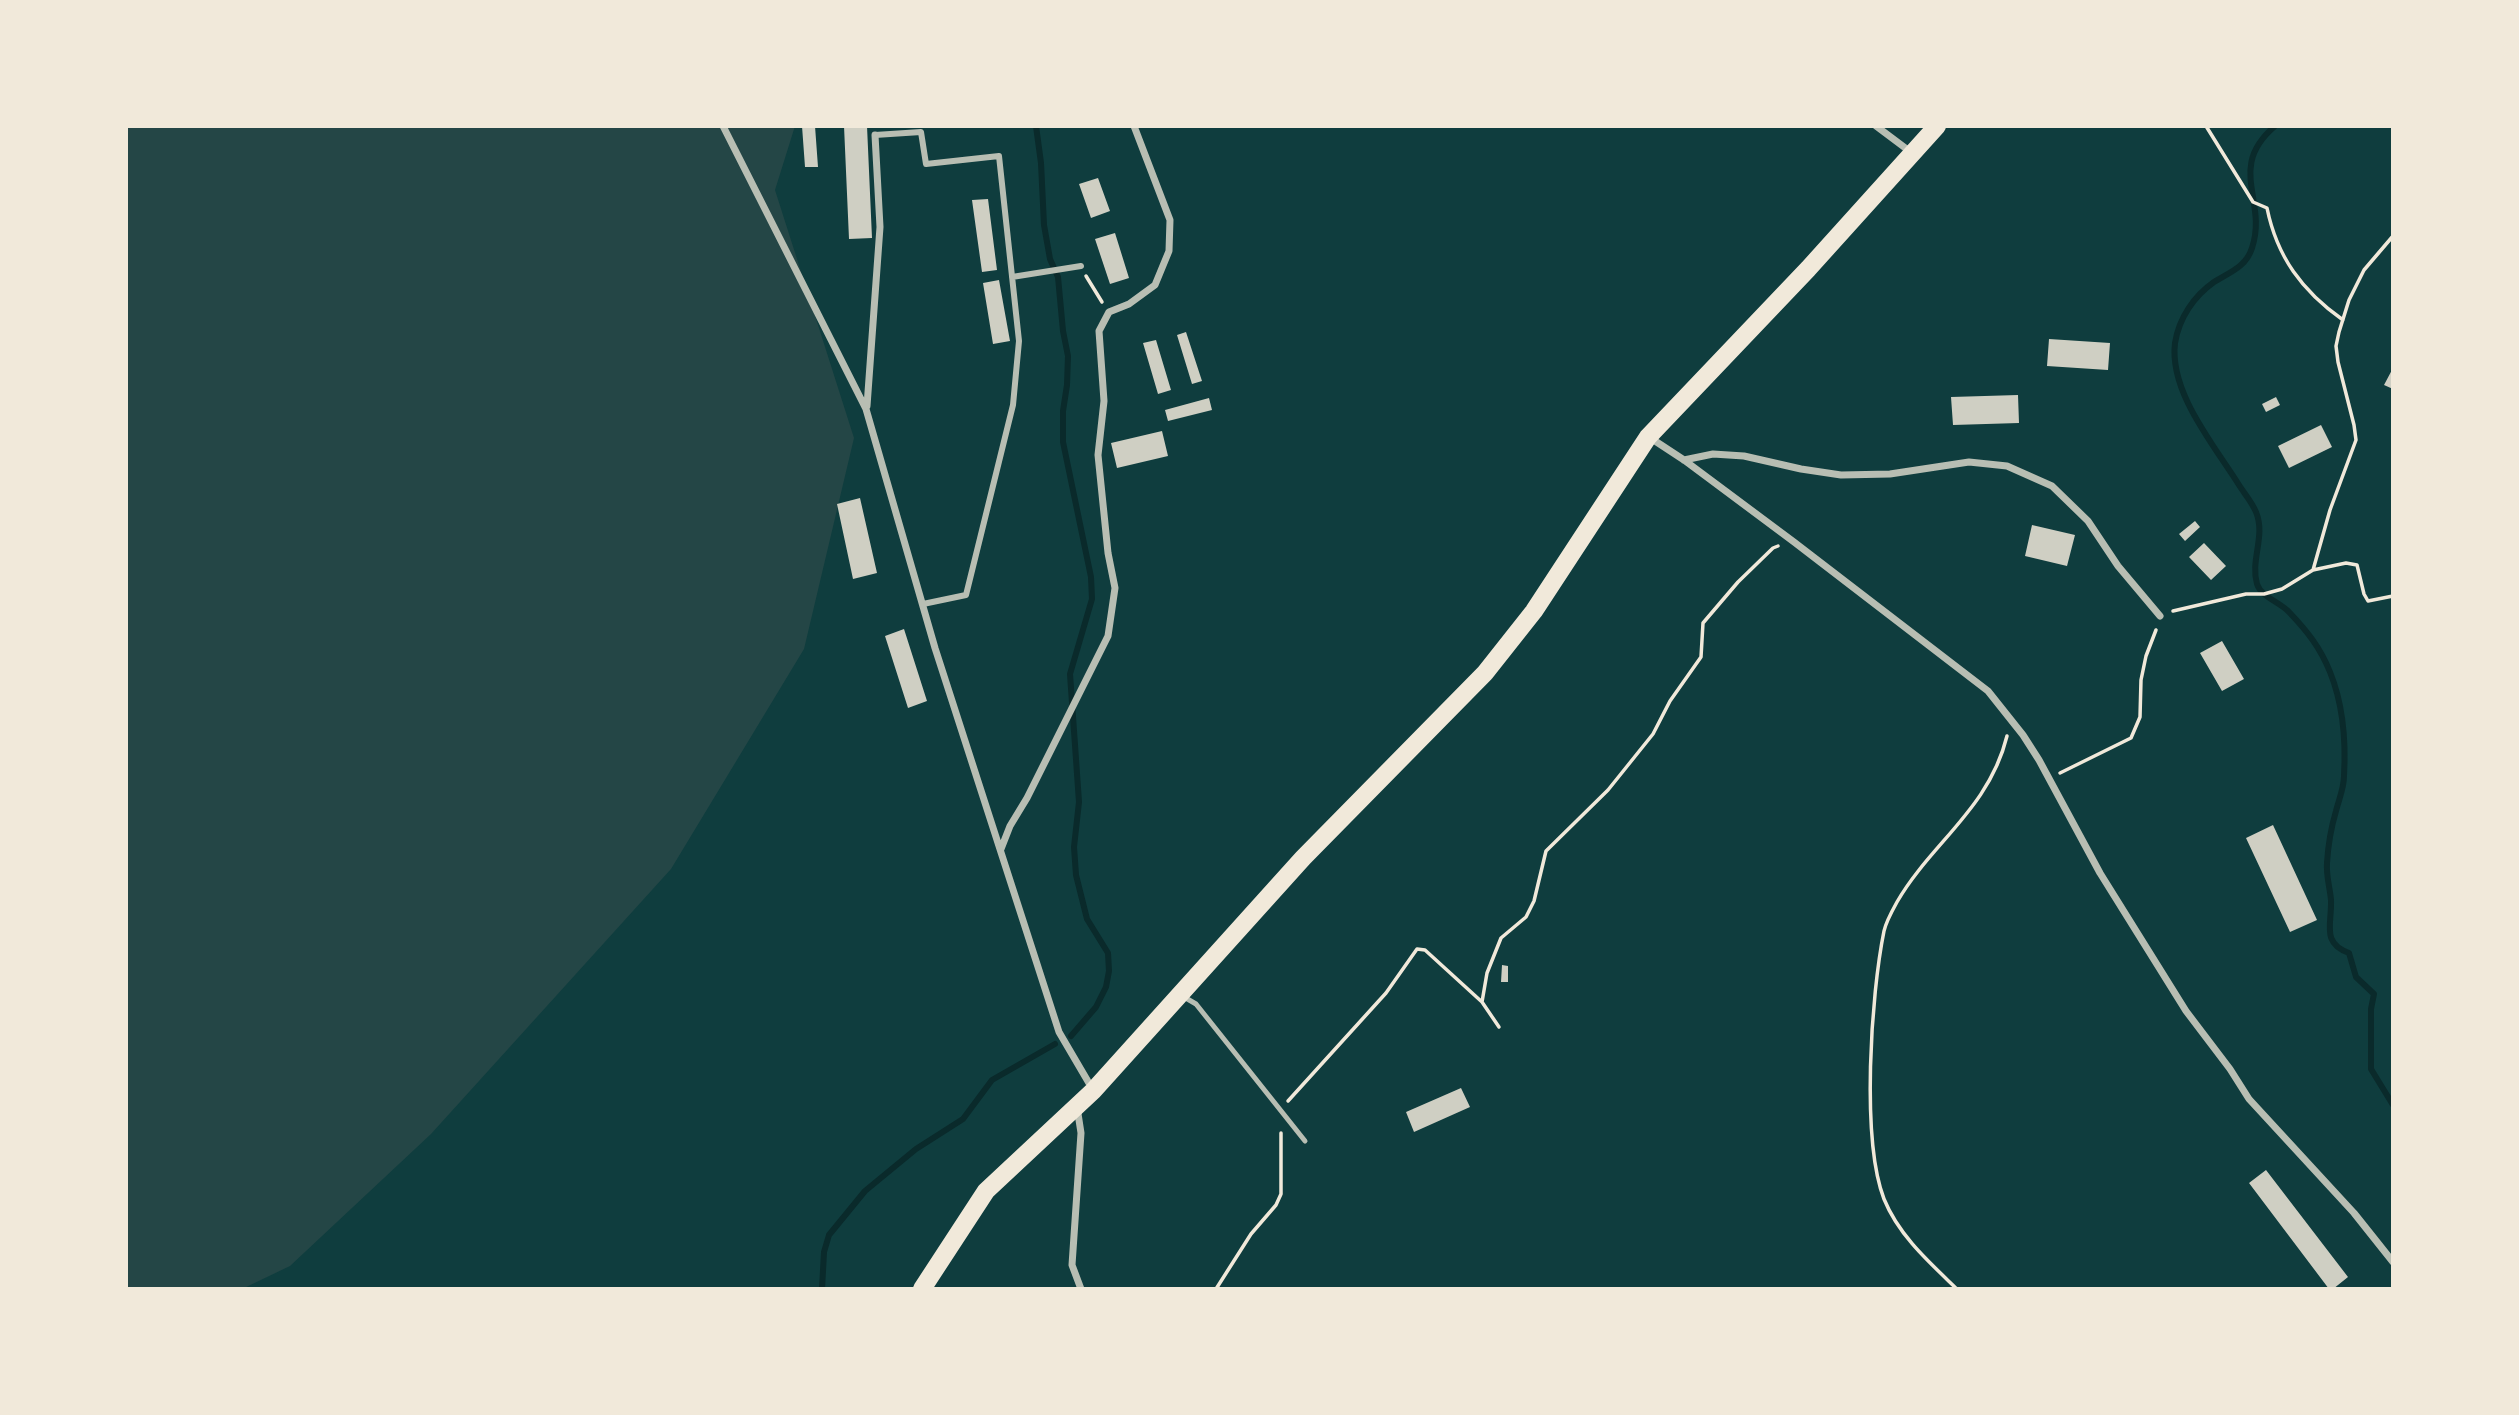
<!DOCTYPE html>
<style>
body{margin:0}
#map{position:relative;width:2519px;height:1415px;overflow:hidden;background:#0f3d3e;font-family:Arial,sans-serif}
canvas{display:block}
.frame{position:absolute;inset:0;border:128px solid #f1e9da;pointer-events:none}
</style>
<div id="map">
<canvas width="2519" height="1415"></canvas>
<div class="frame"></div>
</div>
<script>
const context = document.querySelector('canvas').getContext('2d');
context.lineJoin = 'round';
function paint(path, color) {
  context.fillStyle = color;
  context.fill(path, 'evenodd');
}
function strokePath(path, color, width, dash) {
  context.strokeStyle = color;
  context.lineWidth = width;
  context.lineCap = dash ? 'butt' : 'round';
  context.setLineDash(dash || []);
  context.stroke(path);
}
paint(new Path2D(`
 M126,126h669l-20,64 79,248 -50,211 -133,220 -240,265 -141,132 -48,23h-116z`), '#244646');
strokePath(new Path2D(`
 M1036,126l5,37 3,62 6,34 8,18 5,54 5,25 -1,29 -4,26v31l28,135 1,22 -22,75 9,128 -5,45 2,28 11,44 21,34 1,18 -3,16 -10,20 -25,29
 M2275,126c-49,42 -7,74 -23,122 -6,19 -22,24 -38,34 -20,14 -35,36 -39,61 -6,49 39,102 64,142 5,8 13,17 17,27 10,24 -6,48 1,72 4,13 23,18 32,28 18,19 31,35 41,60 13,32 16,69 14,104 0,12 -5,23 -8,35 -5,17 -8,35 -9,52 -1,13 3,25 4,37 1,24 -10,43 18,53l7,24 18,17 -3,15v60l22,36
 M822,1289l2,-37 5,-17 36,-44 51,-42 47,-30 29,-39 63,-36`), '#0a2a2b', 6);
paint(new Path2D(`
 M802,126h13l3,41h-13z
 M844,126h23l5,112 -23,1z
 M1098,178l12,33 -19,7 -12,-34z
 M988,199l9,71 -15,2 -10,-72z
 M1115,233l14,45 -19,6 -15,-45z
 M999,280l11,61 -17,3 -10,-61z
 M1186,332l16,49 -10,3 -15,-49z
 M2049,339l61,4 -2,27 -61,-4z
 M1156,340l15,50 -13,4 -15,-51z
 M2393,368v21l-9,-4z
 M2018,395l1,28 -66,2 -2,-28z
 M2276,397l4,8 -14,7 -4,-8z
 M1209,398l3,12 -44,11 -3,-11z
 M2321,425l11,22 -43,21 -11,-22z
 M1162,431l6,25 -51,12 -6,-25z
 M860,498l17,75 -24,6 -16,-75z
 M2195,521l5,6 -15,14 -6,-7z
 M2032,525l43,10 -8,31 -42,-10z
 M2204,543l22,23 -15,14 -22,-23z
 M904,629l23,72 -19,7 -23,-72z
 M2222,641l22,38 -22,12 -22,-38z
 M2273,825l44,95 -27,12 -44,-94z
 M1502,965l6,1v16h-7z
 M1461,1088l9,19 -56,25 -8,-20z
 M2266,1170l82,107 -15,12h-4l-80,-106z`), '#cfcfc3');
strokePath(new Path2D(`
 M2206,126l47,76 14,6c10,49 35,83 76,112
 M1086,276l16,26
 M2313,570l17,-60 26,-70 -2,-15 -16,-63 -2,-16 3,-14 10,-32 15,-30 29,-34
 M2173,611l73,-17h18l18,-5 31,-19 33,-7 11,2 7,29 4,7 25,-5
 M2060,773l71,-35 9,-21 1,-37 5,-24 10,-26
 M1482,1002l5,-29 14,-35 25,-21 8,-16 12,-50 62,-61 45,-56 17,-33 31,-44 2,-34 35,-41 35,-34 5,-2
 M1288,1101l98,-108 31,-44 8,1 57,52 17,25
 M1216,1289l35,-55 25,-29 5,-11v-61
 M1957,1289c-27,-26 -58,-53 -73,-90 -23,-60 -13,-204 0,-268 2,-9 8,-20 13,-29 34,-59 92,-93 110,-166`), '#f1e9da', 3.5);
strokePath(new Path2D(`
 M1184,997l12,7 109,137`), '#b8beb3', 5);
strokePath(new Path2D(`
 M875,135l46,-3 5,32 73,-8 20,185 -6,64 -47,190 -43,9
 M1012,277l69,-11`), '#b8beb3', 6);
strokePath(new Path2D(`
 M723,126l143,283 69,239 124,384 34,58
 M1876,126l36,27
 M867,406l13,-179 -5,-92
 M1649,437l35,23 110,82 194,149 35,44 16,25 61,113 86,138 44,58 19,30 105,114 39,49
 M1684,460l29,-6 31,2 57,13 40,6 49,-1 79,-12 38,4 45,20 36,35 30,45 42,50
 M1001,849l9,-23 17,-28 81,-162 7,-48 -7,-35 -10,-98 6,-54 -5,-70 10,-19 20,-8 26,-19 14,-34 1,-31 -36,-94
 M1077,1107l4,26 -9,132 9,24`), '#b8beb3', 7);
strokePath(new Path2D(`
 M922,1289l64,-98 107,-100 210,-233 182,-185 49,-62 114,-174 160,-168 129,-143`), '#f1e9da', 18);
</script>
